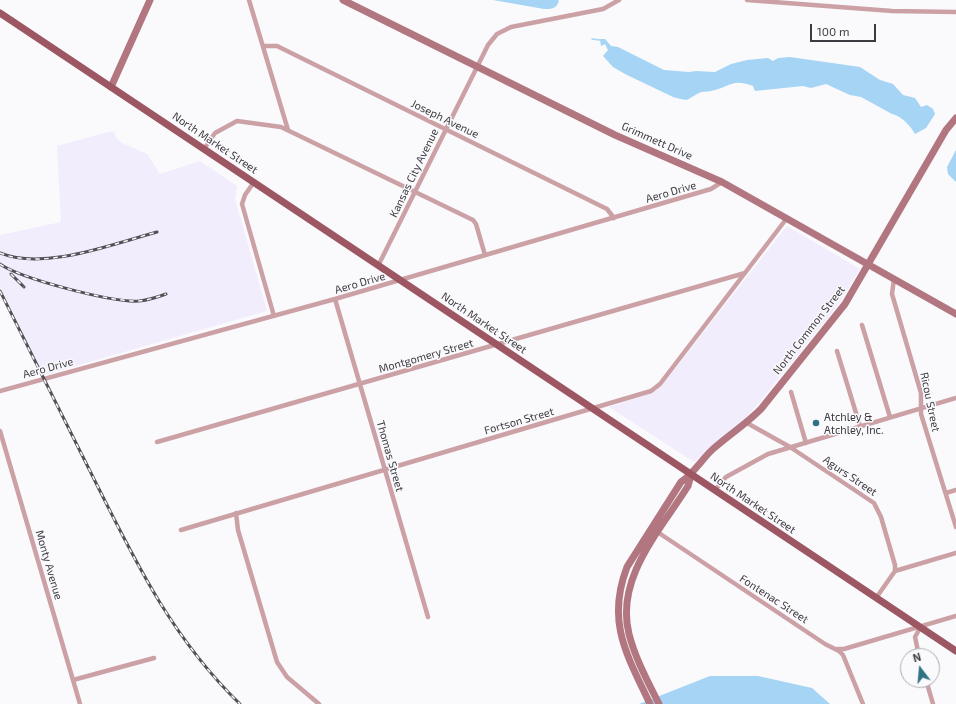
<!DOCTYPE html>
<style>
body{margin:0}
#map{position:relative;width:956px;height:704px;overflow:hidden;background:#faf9fc;font-family:"Exo 2",sans-serif}
canvas{display:block}
.north{position:absolute;left:900px;top:648px;width:40px;height:40px;box-sizing:border-box;background:#faf9fc;border:1px solid #aeadb2;border-radius:50%;rotate:344deg;font-size:11px;font-weight:700;line-height:16px;text-align:center;color:#3d3b42}
.north::after{content:'';display:block;margin:auto;width:14px;height:18px;background:#2f7383;clip-path:polygon(50% 0,100% 100%,50% 72%,0 100%)}
.scale{position:absolute;left:810px;top:24px;width:66px;height:18px;box-sizing:border-box;border:2px solid #3d3b42;border-top:0;padding-left:5px;font-size:12px;line-height:14px;white-space:nowrap;color:#3d3b42;-webkit-text-stroke:3px #faf9fc;paint-order:stroke}
</style>
<div id="map">
<canvas width="956" height="704"></canvas>
<div class="north">N</div>
<div class="scale">100 m</div>
</div>
<script>
const context = document.querySelector('canvas').getContext('2d');
context.lineJoin = 'round';
function paint(path, color) {
  context.fillStyle = color;
  context.fill(path, 'evenodd');
}
function strokePath(path, color, width, dash) {
  context.strokeStyle = color;
  context.lineWidth = width;
  context.lineCap = dash ? 'butt' : 'round';
  context.setLineDash(dash || []);
  context.stroke(path);
}
function label(font, color, halo, rows, align = 'center') {
  context.font = font + ' "Exo 2",sans-serif';
  context.lineWidth = 3;
  context.setLineDash([]);
  context.textBaseline = 'middle';
  context.strokeStyle = halo;
  context.fillStyle = color;
  for (const [text, x, y, turn = 0] of rows) {
    context.save();
    context.translate(x, y);
    context.rotate((+turn || 0) * Math.PI / 180);
    context.textAlign = isNaN(turn) ? turn : align;
    if (halo) context.strokeText(text, 0, 0);
    context.fillText(text, 0, 0);
    context.restore();
  }
}
paint(new Path2D(`
 M108,132h6l3,7 5,4 25,11 13,20 40,-13 37,25 -2,13 32,112 -223,64 -44,-89v-51l61,-13 -4,-76z
 M787,226l73,43 -22,36 -80,99 -16,17 -48,41 -85,-55 39,-13 14,-9z`), '#f1edfc');
paint(new Path2D(`
 M493,0h65l1,1c-3,8 -7,8 -15,8z
 M600,39h5l6,7 7,1 46,23 25,2 7,-1 19,1 16,-8 16,-4 21,-2 5,3 5,-3 12,-1 70,10 20,13 13,4 10,11 12,3 6,9 6,-2 6,4 2,5 -9,14 -11,6c-4,-8 -14,-18 -23,-20l-31,-17 -11,-2 -24,-11 -15,4 -8,-2 -48,5 -2,-5c-22,-8 -22,1 -42,5 -4,1 -9,0 -12,2 -14,7 -8,9 -26,4l-48,-23 -12,-7 -10,-11 5,-6 -3,-6 -4,2z
 M956,150v32l-8,-8 -1,-7z
 M710,676h48l54,12 18,16h-191z`), '#a5d4f4');
strokePath(new Path2D(`
 M592,39l8,1`), '#a5d4f4', 1.5);
strokePath(new Path2D(`
 M249,0l39,130
 M747,0l145,11 64,1
 M264,46h13l330,163 7,9
 M204,149l11,-16 22,-12 44,6 192,93 3,4 9,31
 M254,182l-9,13 -3,9 32,112
 M378,266l110,-221 9,-11 14,-7 92,-18 16,-9
 M894,279l-2,15 29,99v21l35,113
 M335,299l93,318
 M862,325l28,92
 M837,351l23,75
 M0,391l335,-92 376,-110 11,-7
 M791,392l15,51
 M747,423l43,24 84,56 7,14 14,48v6l-19,27
 M0,431l80,273
 M157,442l588,-169
 M715,490l11,-13 42,-23 188,-56
 M946,493l10,-3
 M236,513l2,17 39,132 10,15 32,27
 M181,530l470,-139 9,-7 127,-166
 M656,531l169,113 14,7 4,4 20,49
 M895,571l61,-18
 M837,649h7l112,-33
 M919,656l-4,-19 5,-9
 M73,680l81,-22
 M926,680l7,24`), '#cba1a6', 4.5);
strokePath(new Path2D(`
 M343,0l272,135 107,47 234,132
 M111,87l39,-87
 M650,704c-23,-49 -44,-82 -23,-137l54,-85c13,-9 21,-23 32,-33 16,-14 33,-25 48,-40l84,-105 101,-174 10,-12
 M659,704c-11,-22 -24,-46 -30,-70 -14,-56 31,-103 59,-148l3,-11`), '#b1767f', 7);
strokePath(new Path2D(`
 M0,13l956,638`), '#9d5763', 7);
const rail = new Path2D(`
 M0,253c44,18 112,-9 157,-21
 M0,264c21,15 114,39 139,37 9,-1 19,-4 27,-7
 M11,274l13,13
 M0,291c30,61 61,122 92,184 42,84 79,162 148,229`);
strokePath(rail, '#525157', 3);
strokePath(rail, '#faf9fc', 1.5, [4.5]);
for (const [x, y, r, color] of [
 [816,423,4,"#2f7383"]
]) {
  const dot = new Path2D();
  dot.arc(x, y, r, 0, 2 * Math.PI);
  context.fillStyle = color;
  context.fill(dot);
  strokePath(dot, '#faf9fc', 1.5);
}
label('11px', '#3d3b42', '#faf9fc', [
 ["Joseph Avenue",445,119,26],
 ["Grimmett Drive",657,141,24],
 ["North Market Street",215,143,34],
 ["Kansas City Avenue",414,173,-64],
 ["Aero Drive",671,192,-16],
 ["Aero Drive",360,283,-16],
 ["North Market Street",484,323,34],
 ["North Common Street",809,330,-52],
 ["Montgomery Street",426,356,-16],
 ["Aero Drive",48,368,-15],
 ["Ricou Street",930,402,78],
 ["Fortson Street",519,421,-16],
 ["Thomas Street",390,456,74],
 ["Agurs Street",850,476,34],
 ["North Market Street",753,503,34],
 ["Monty Avenue",49,565,74],
 ["Fontenac Street",774,599,33]
]);
label('11px', '#3d3b42', '#faf9fc', [
 ["Atchley &",824,417],
 ["Atchley, Inc.",824,430]
], 'left');
</script>
